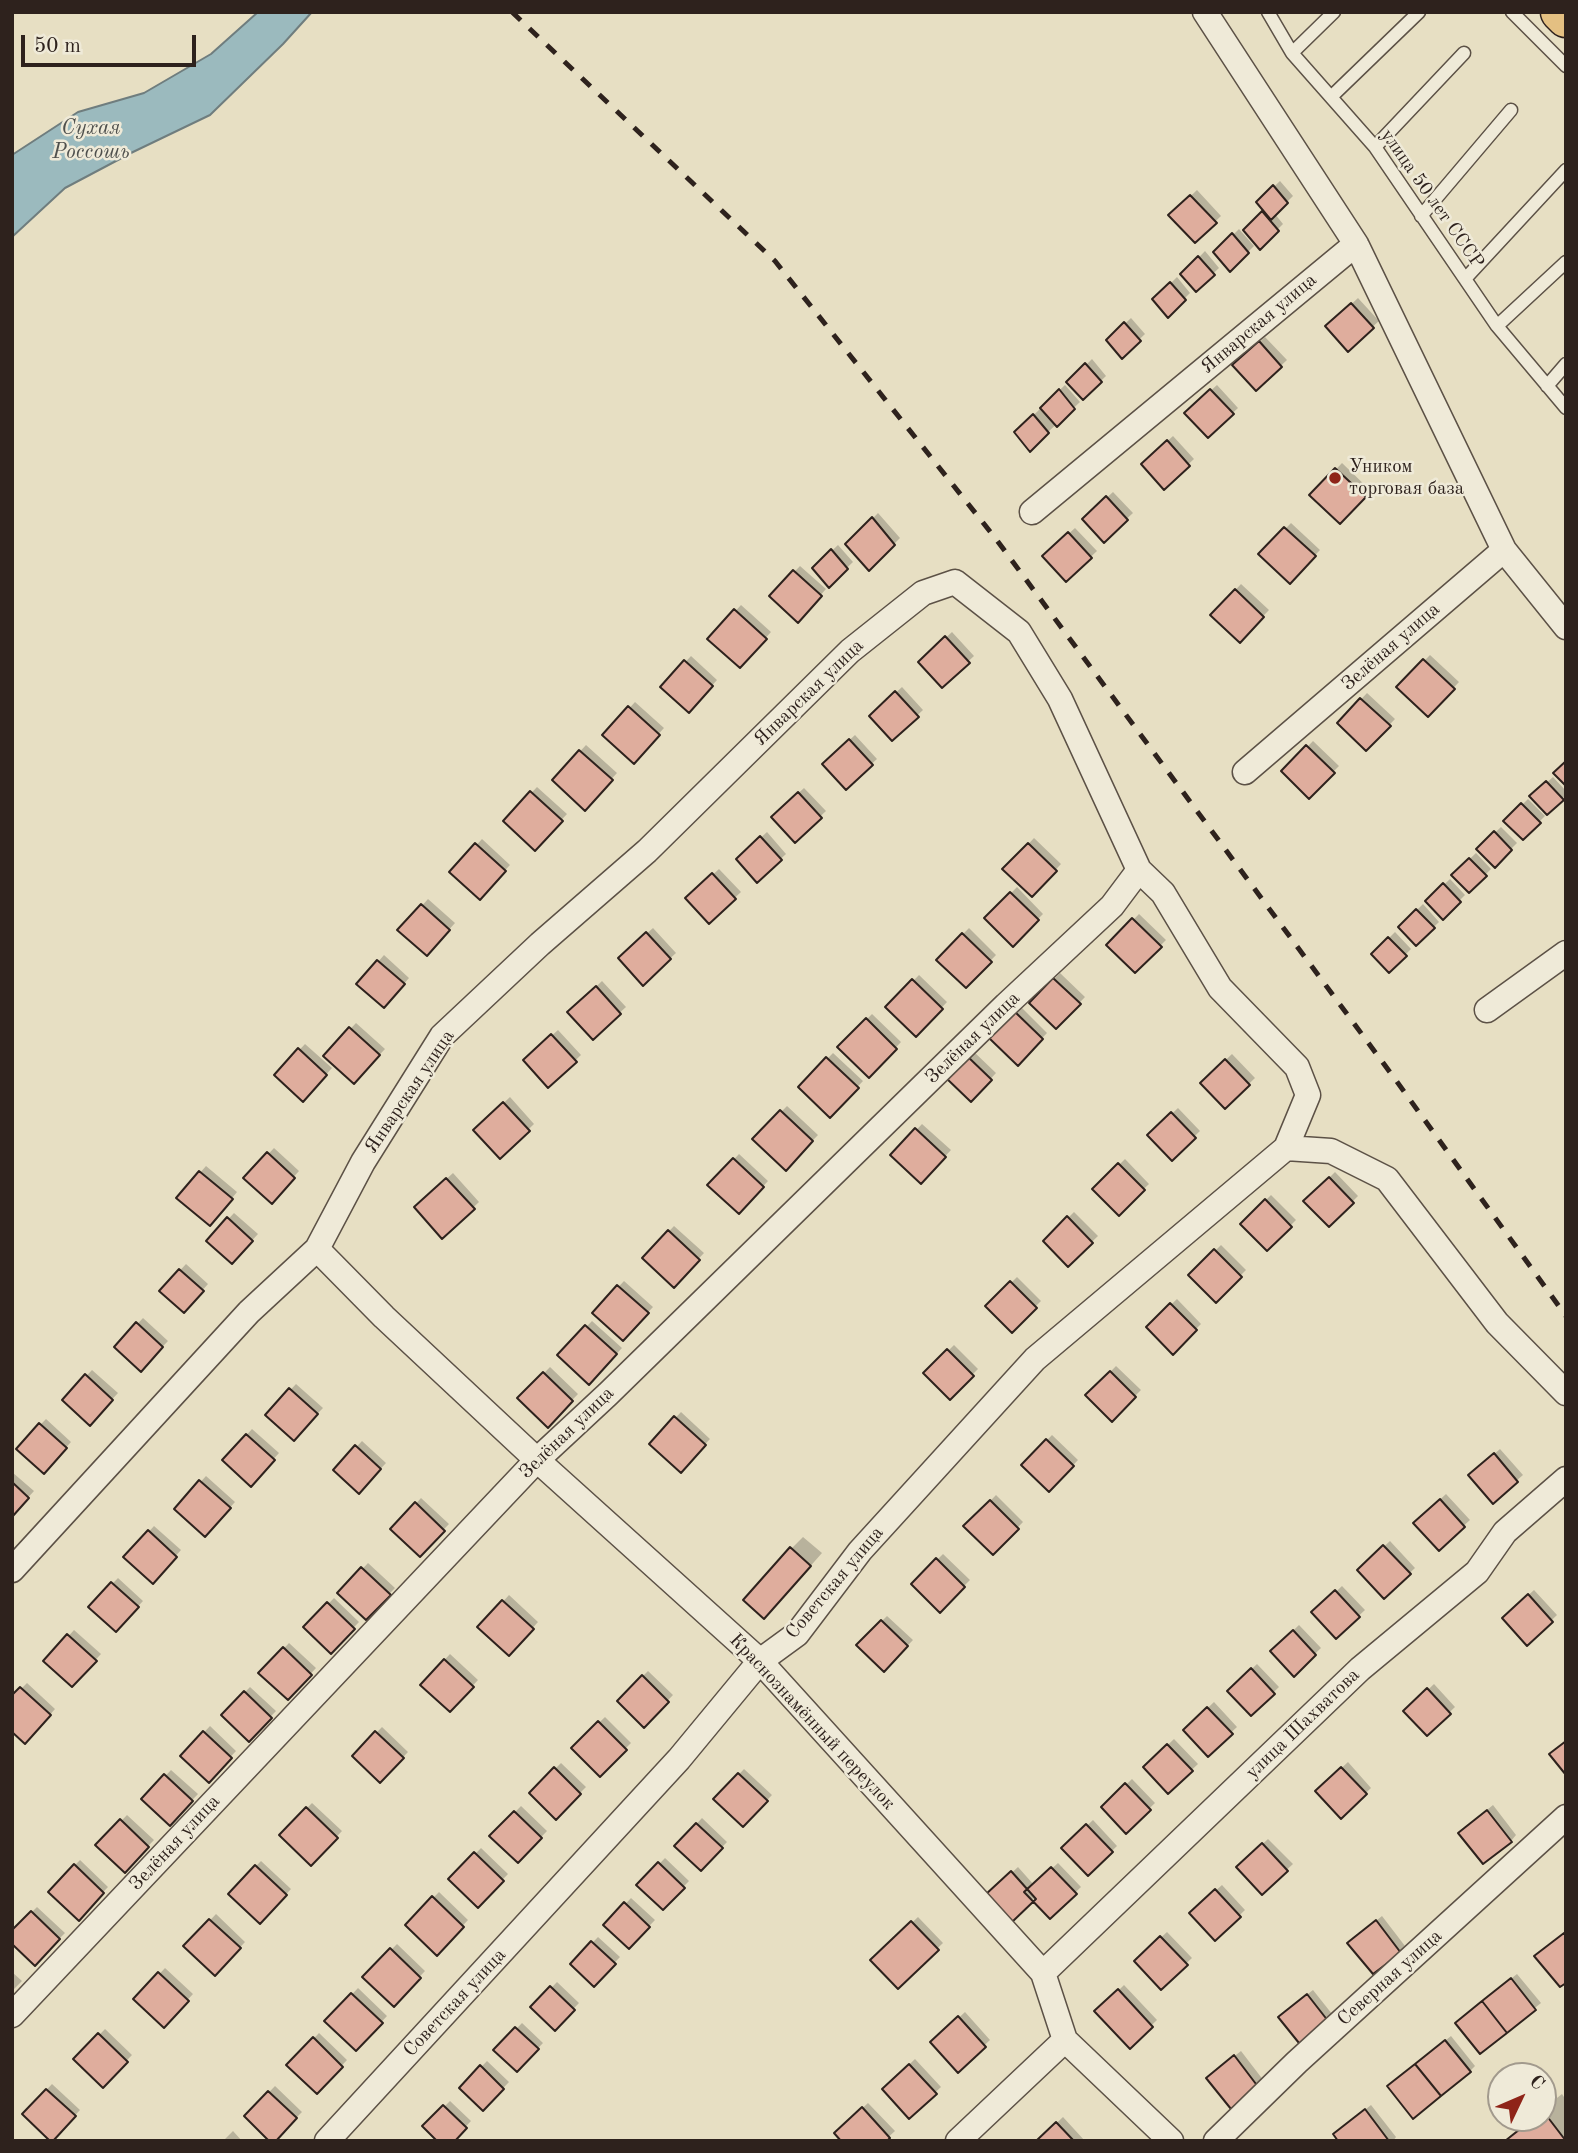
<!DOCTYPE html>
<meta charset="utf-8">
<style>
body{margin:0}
#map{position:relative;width:1578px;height:2153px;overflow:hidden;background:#e7dfc3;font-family:"Old Standard TT",serif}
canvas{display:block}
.frame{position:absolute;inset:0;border:14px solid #2e221d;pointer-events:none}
.north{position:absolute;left:1487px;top:2062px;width:70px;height:70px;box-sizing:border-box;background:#efead8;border:2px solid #a29a8d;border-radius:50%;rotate:46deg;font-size:19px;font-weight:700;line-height:28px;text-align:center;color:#2e221d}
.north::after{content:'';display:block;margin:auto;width:24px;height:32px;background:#8f2418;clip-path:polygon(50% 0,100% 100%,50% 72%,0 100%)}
.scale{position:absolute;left:21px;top:35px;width:175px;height:32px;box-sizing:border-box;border:4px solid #2e221d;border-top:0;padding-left:9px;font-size:21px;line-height:24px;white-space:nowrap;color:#2e221d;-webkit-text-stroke:5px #efead8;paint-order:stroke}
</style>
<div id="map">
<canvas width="1578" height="2153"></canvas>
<div class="frame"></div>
<div class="north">С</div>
<div class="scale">50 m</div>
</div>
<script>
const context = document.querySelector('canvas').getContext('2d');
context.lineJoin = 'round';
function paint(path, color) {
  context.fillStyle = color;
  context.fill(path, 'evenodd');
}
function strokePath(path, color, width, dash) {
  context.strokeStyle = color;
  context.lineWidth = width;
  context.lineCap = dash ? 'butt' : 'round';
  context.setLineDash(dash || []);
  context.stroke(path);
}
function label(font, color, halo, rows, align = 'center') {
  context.font = font + ' "Old Standard TT",serif';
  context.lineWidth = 5;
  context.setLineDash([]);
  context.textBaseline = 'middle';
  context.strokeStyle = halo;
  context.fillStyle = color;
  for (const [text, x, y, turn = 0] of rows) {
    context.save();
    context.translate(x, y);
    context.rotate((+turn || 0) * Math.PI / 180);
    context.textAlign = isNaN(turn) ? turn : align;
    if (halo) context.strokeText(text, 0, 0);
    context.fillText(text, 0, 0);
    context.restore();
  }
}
const water = new Path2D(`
 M258,12h54l-29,32 -73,71 -77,37 -68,36 -53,49v-82l66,-43 66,-19 67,-39z`);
paint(water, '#9bbabe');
strokePath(water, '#6f7d7e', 2);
paint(new Path2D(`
 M1280,181l13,15 -18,18 8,10 -23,23 -15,-17 20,-20 -7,-8z
 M1197,190l24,26 -26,25 -24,-26z
 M1239,229l15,17 -24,24 -14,-18z
 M1205,251l14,17 -23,22 -13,-16z
 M1177,277l13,16 -22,22 -13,-16z
 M1358,298l21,23 -31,28 -20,-23z
 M1131,318l14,16 -23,22 -14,-16z
 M1265,337l22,23 -31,29 -21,-24z
 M1092,359l14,17 -23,22 -14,-16z
 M1065,385l15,17 -50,47 -14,-17z
 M1217,385l21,23 -30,28 -22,-23z
 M1173,436l21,23 -30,28 -21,-23z
 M1342,463l28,27 -30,31 -28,-26z
 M1113,492l20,21 -29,27 -20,-21z
 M878,513l22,25 -31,31 -21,-25z
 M1291,523l29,27 -30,31 -29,-27z
 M1075,528l22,23 -31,29 -22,-24z
 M838,545l15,17 -24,23 -15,-17z
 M800,566l26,23 -28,31 -27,-24z
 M1241,584l28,26 -29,30 -27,-26z
 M741,605l30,27 -31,34 -30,-27z
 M952,632l22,24 -32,30 -22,-24z
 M1430,655l29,27 -31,33 -29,-28z
 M691,656l26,24 -28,31 -27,-24z
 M902,687l21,23 -31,29 -21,-23z
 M1367,693l28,26 -29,30 -27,-26z
 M635,702l29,26 -30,33 -29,-26z
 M855,735l22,24 -31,28 -22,-23z
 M1313,741l26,25 -30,30 -25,-25z
 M586,745l31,28 -32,35 -31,-28z
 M1553,777l13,14v4l-19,18 -15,-17z
 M537,787l30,27 -32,34 -30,-27z
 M804,788l22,23 -31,29 -22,-23z
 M1528,799l17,17 -22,22 -17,-17z
 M1501,827l16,16 -22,22 -17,-16z
 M767,832l19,22 -28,26 -20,-21z
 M1034,838l27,26 -29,31 -27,-26z
 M482,839l28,26 -30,32 -28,-25z
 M1476,853l15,16 -22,22 -16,-16z
 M719,869l22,23 -31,29 -22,-23z
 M1450,879l15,16 -22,22 -16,-16z
 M1017,887l26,27 -30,30 -26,-26z
 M428,899l27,24 -28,31 -27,-24z
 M1423,904l16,18 -22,21 -17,-16z
 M1139,914l27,26 -31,31 -26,-26z
 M653,928l23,25 -33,30 -23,-25z
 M969,928l27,27 -30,31 -28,-26z
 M1395,932l16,17 -22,22 -16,-17z
 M384,955l25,23 -19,22 -31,-16z
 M1060,973l25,24 -29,30 -25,-24z
 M919,975l28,27 -31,33 -28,-28z
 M602,981l24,26 -33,30 -23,-25z
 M1020,1006l27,27 -29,30 -28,-26z
 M872,1014l29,28 -32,34 -29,-29z
 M356,1023l29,26 -31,33 -28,-27z
 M558,1030l23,25 -33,31 -23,-26z
 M305,1044l27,24 -29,32 -27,-25z
 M972,1050l24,23 -25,27 -24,-24z
 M833,1053l30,28 -33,35 -30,-29z
 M1232,1054l23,24 -30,29 -23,-24z
 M510,1097l24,27 -34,33 -25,-27z
 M787,1106l31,29 -32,33 -31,-29z
 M1178,1108l22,23 -28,27 -22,-23z
 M922,1124l29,26 -30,32 -28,-27z
 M274,1148l25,23 -27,30 -26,-23z
 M739,1154l29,27 -29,31 -29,-27z
 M1125,1159l24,25 -30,29 -24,-24z
 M206,1166l31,26 -21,26 -37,-21z
 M1335,1172l23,24 -29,29 -23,-24z
 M453,1173l26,29 -36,34 -27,-29z
 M1271,1195l25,25 -29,29 -25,-25z
 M1074,1212l24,24 -30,29 -23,-24z
 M234,1213l24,21 -26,28 -24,-21z
 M674,1226l30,27 -30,32 -30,-27z
 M1221,1245l25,25 -30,30 -25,-25z
 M186,1264l22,20 -24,27 -23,-20z
 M1017,1277l24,24 -29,29 -24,-24z
 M624,1281l29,26 -30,32 -29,-26z
 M1177,1299l24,25 -28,28 -25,-25z
 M143,1318l25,23 -27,28 -25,-22z
 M592,1321l30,27 -33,35 -30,-28z
 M954,1345l24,24 -28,28 -24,-24z
 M1116,1366l25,24 -29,29 -24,-24z
 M550,1367l28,27 -30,31 -28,-27z
 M92,1370l26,23 -28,30 -26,-23z
 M296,1384l27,24 -29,30 -26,-24z
 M681,1412l29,27 -30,31 -28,-27z
 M46,1419l25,23 -27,29 -26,-23z
 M252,1429l27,24 -28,31 -27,-24z
 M1052,1435l26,25 -29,30 -26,-25z
 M362,1441l24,22 -27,29 -24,-22z
 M1500,1449l23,26 -30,26 -17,-31z
 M12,1472l22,19 -22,24z
 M206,1476l29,26 -30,33 -29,-26z
 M1446,1494l24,26 -31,28 -24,-25z
 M996,1495l27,27 -30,31 -27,-27z
 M421,1498l28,26 -29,30 -27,-25z
 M154,1526l27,24 -28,31 -27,-24z
 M803,1537l19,16 -46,52 15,-56z
 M1390,1541l25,27 -31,29 -25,-27z
 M943,1554l27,26 -30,30 -27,-26z
 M368,1563l27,25 -29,30 -26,-25z
 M118,1578l25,23 -27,29 -26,-23z
 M1342,1586l23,24 -29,27 -22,-24z
 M1534,1590l23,25 -30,29 -23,-26z
 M509,1595l29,27 -29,32 -29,-27z
 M334,1598l25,24 -28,29 -25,-24z
 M887,1616l26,24 -29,30 -26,-25z
 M1299,1625l22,23 -27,26 -22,-23z
 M74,1630l27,24 -29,31 -26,-24z
 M289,1643l27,25 -28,30 -27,-25z
 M450,1654l28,26 -28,30 -28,-26z
 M1257,1664l22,23 -28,27 -22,-23z
 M648,1671l25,24 -29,30 -25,-25z
 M27,1683l28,26 -24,27 -19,-38z
 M1434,1684l21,23 -28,27 -21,-23z
 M250,1687l26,24 -27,28 -26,-24z
 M1214,1702l23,25 -29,27 -23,-24z
 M605,1717l26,26 -31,31 -27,-26z
 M210,1726l26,25 -27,29 -27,-24z
 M382,1727l26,25 -28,29 -26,-25z
 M1174,1739l24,25 -30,28 -23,-25z
 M1348,1762l23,26 -30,29 -24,-26z
 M561,1763l25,24 -30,30 -25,-24z
 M744,1769l28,26 -29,30 -27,-26z
 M171,1770l27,24 -28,29 -26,-24z
 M1132,1779l23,24 -29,28 -23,-24z
 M312,1803l30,28 -31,33 -30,-29z
 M1493,1805l23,30 -5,6 -45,-14z
 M521,1806l26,25 -29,30 -26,-25z
 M127,1815l27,25 -29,30 -27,-25z
 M702,1818l25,24 -26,27 -25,-23z
 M1093,1820l24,26 -29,28 -24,-26z
 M1268,1839l25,25 -31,29 -24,-26z
 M481,1848l27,26 -30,31 -27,-26z
 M665,1858l24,23 -26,27 -24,-23z
 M80,1860l28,27 -30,31 -28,-27z
 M261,1861l30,28 -31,33 -30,-29z
 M1058,1863l23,24 -31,30 -16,-18 -46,-4 30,-28 16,18z
 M1222,1885l23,25 -30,29 -24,-26z
 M439,1892l29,28 -31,33 -30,-28z
 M631,1898l24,22 -26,27 -23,-22z
 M37,1907l28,26 -30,30 -23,-31z
 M216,1914l29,28 -30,32 -29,-28z
 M1382,1916l23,30 -5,5 -45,-13z
 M918,1917l25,26 -45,43 -25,-26z
 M1167,1932l25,26 -31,29 -25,-26z
 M598,1937l22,20 -26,27 -22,-20z
 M397,1944l28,27 -31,33 -29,-27z
 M165,1968l28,26 -29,31 -28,-26z
 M12,1972l10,9 -10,10z
 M1517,1974l24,29 -61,49 -17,-35z
 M557,1982l22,21 -24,25 -22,-21z
 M1124,1985l33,35 -27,26 -33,-34z
 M358,1988l29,28 -31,33 -29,-28z
 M1313,1990l23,29 -5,6 -45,-14z
 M965,2012l25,28 -32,30 -26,-27z
 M522,2023l21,20 -26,27 -21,-20z
 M105,2029l27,26 -29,30 -27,-26z
 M319,2033l28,27 -30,32 -28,-27z
 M1451,2036l24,30 -5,5 -75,10z
 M1241,2051l23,30 -6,5 -45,-13z
 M915,2059l26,28 -32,30 -25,-28z
 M487,2061l22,21 -26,27 -22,-21z
 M52,2084l28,26 -28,30 -28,-26z
 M275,2086l27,26 -29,29 -27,-25z
 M1562,2094l4,6v41h-62l27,-23h12v-9z
 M450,2101l21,20 -19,20 -27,-15z
 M868,2103l27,28 -11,10 -48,-8z
 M1371,2105l25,32 -3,4h-52v-12z
 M1063,2117l22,24h-47z
 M233,2131l9,10h-19z`), '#0003');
const building = new Path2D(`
 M1273,185l15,18 -17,17 -15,-18z
 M1190,195l27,28 -22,20 -27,-28z
 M1262,211l17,20 -19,19 -17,-20z
 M1232,233l17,20 -19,19 -17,-20z
 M1198,256l17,19 -19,17 -16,-18z
 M1170,282l16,18 -18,18 -16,-19z
 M1351,303l23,25 -26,24 -23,-26z
 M1124,322l17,19 -19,18 -16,-19z
 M1259,341l23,26 -26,24 -24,-26z
 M1085,363l17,19 -19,18 -17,-18z
 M1059,389l16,20 -18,18 -17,-19z
 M1210,389l24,25 -26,24 -24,-25z
 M1033,414l16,19 -19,19 -16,-20z
 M1167,440l23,26 -26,24 -23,-26z
 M1335,468l31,29 -26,27 -31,-29z
 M1106,496l22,24 -24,23 -22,-24z
 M872,517l23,28 -26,26 -24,-27z
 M1284,527l32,29 -26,28 -32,-30z
 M1068,532l24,26 -26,24 -24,-26z
 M831,549l17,20 -19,19 -17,-20z
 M793,570l29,26 -24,27 -29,-27z
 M1235,589l29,28 -24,26 -30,-28z
 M734,609l33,30 -27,29 -33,-29z
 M945,636l25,27 -28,25 -24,-26z
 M1423,659l32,30 -27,28 -32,-30z
 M684,660l29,26 -24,27 -29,-26z
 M895,691l24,26 -27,24 -23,-25z
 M1360,698l31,28 -25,25 -29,-28z
 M628,706l32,29 -26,29 -32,-29z
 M849,739l24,26 -27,25 -24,-26z
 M1306,745l29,28 -26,26 -28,-28z
 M579,750l34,30 -28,31 -33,-31z
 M1566,761v25l-13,-13z
 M1546,781l18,19 -17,15 -18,-19z
 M530,791l33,30 -28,30 -32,-30z
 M798,792l24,26 -27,25 -24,-26z
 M1521,803l20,20 -18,17 -20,-19z
 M1494,831l18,19 -17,18 -19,-19z
 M760,836l22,24 -25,23 -21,-24z
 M475,843l31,28 -26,29 -31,-28z
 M1028,843l29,28 -25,26 -30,-28z
 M1469,858l18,18 -18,17 -18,-18z
 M712,873l24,26 -27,25 -24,-26z
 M1443,883l18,19 -18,18 -18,-19z
 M1010,892l29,28 -26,27 -29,-29z
 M421,904l29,26 -23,26 -30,-26z
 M1416,909l19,19 -19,18 -18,-19z
 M1132,918l30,29 -27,26 -29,-28z
 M646,932l25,27 -28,27 -25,-28z
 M962,933l30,29 -26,26 -30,-28z
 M1388,937l19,19 -18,17 -18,-19z
 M377,960l28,24 -21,24 -28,-24z
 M1053,978l28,26 -25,25 -27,-26z
 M912,979l31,30 -27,28 -31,-30z
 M596,986l25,28 -28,26 -26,-28z
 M1013,1010l30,29 -25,27 -30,-29z
 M866,1018l31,31 -28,29 -32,-31z
 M349,1027l31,28 -26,29 -31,-28z
 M551,1034l26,28 -29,26 -25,-28z
 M298,1048l29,27 -24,27 -29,-27z
 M966,1055l26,25 -21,22 -27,-26z
 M826,1057l33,31 -29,30 -32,-31z
 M1225,1059l25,26 -25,24 -25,-26z
 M503,1102l27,29 -30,28 -27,-29z
 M780,1110l33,31 -27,30 -34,-32z
 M1171,1112l25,26 -24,23 -25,-26z
 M915,1128l31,29 -25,27 -31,-29z
 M267,1152l28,26 -23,26 -29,-26z
 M733,1158l31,29 -25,27 -32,-29z
 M1118,1163l27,27 -26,26 -27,-27z
 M199,1171l34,28 -23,27 -34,-28z
 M1329,1177l25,26 -25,24 -26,-26z
 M446,1178l29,31 -33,30 -28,-32z
 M1265,1199l27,28 -25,24 -27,-27z
 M1067,1216l26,27 -25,24 -25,-26z
 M227,1217l26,24 -21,23 -26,-23z
 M668,1230l32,30 -26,28 -32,-30z
 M1214,1249l28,28 -26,26 -28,-28z
 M179,1269l25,22 -20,22 -25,-22z
 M1010,1281l27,27 -25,25 -27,-27z
 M617,1285l32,28 -26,28 -31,-28z
 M1170,1303l27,27 -24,25 -27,-28z
 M136,1322l27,25 -22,25 -27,-25z
 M585,1325l32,29 -28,31 -32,-30z
 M947,1349l27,27 -24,24 -27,-27z
 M1110,1371l26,26 -24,25 -27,-27z
 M543,1372l30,29 -25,27 -31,-30z
 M85,1374l28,26 -23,26 -28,-26z
 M289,1388l29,26 -24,27 -29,-26z
 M674,1416l32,29 -25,28 -32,-29z
 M39,1423l28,25 -23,26 -28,-25z
 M246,1434l29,26 -24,27 -29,-27z
 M1046,1439l28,27 -25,26 -28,-27z
 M355,1445l26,24 -22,25 -26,-24z
 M1494,1453l24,29 -25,22 -25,-29z
 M199,1480l32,28 -26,29 -31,-28z
 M12,1482l17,16 -17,19z
 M1440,1499l25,28 -26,24 -26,-28z
 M990,1500l29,29 -26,26 -30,-29z
 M415,1502l30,29 -25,26 -30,-28z
 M148,1530l29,27 -24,27 -30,-27z
 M1383,1545l28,29 -27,25 -27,-29z
 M790,1547l21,19 -47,53 -21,-19z
 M936,1558l29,29 -25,26 -29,-29z
 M361,1567l30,28 -25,25 -29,-27z
 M111,1582l28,25 -23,25 -28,-25z
 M1335,1590l25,27 -24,22 -25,-27z
 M1528,1594l25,28 -26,24 -25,-28z
 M502,1600l32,29 -25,27 -32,-29z
 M327,1602l28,27 -24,25 -28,-27z
 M881,1620l27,26 -24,26 -28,-27z
 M1293,1630l23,25 -22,22 -24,-26z
 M67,1634l30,27 -25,26 -29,-26z
 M283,1647l29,28 -24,25 -30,-27z
 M444,1659l30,28 -24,25 -30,-27z
 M1251,1668l24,26 -24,22 -24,-25z
 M642,1675l27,27 -25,26 -27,-27z
 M20,1687l31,28 -26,29 -13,-12v-37z
 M1427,1688l24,26 -24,22 -24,-25z
 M244,1691l28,27 -23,24 -28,-27z
 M1207,1707l26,27 -25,23 -25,-27z
 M598,1721l29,29 -27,27 -29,-29z
 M203,1731l29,27 -23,25 -29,-27z
 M375,1731l29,27 -24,25 -28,-27z
 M1566,1741v34l-17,-21z
 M1167,1744l26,27 -25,23 -25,-27z
 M554,1767l27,27 -25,26 -27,-27z
 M1341,1767l26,27 -26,25 -26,-28z
 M738,1773l30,28 -25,26 -30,-28z
 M164,1774l29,27 -23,25 -29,-27z
 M1125,1783l26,27 -25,24 -25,-27z
 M306,1807l32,31 -27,28 -32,-31z
 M1487,1810l25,32 -29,22 -25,-31z
 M514,1811l28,27 -24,25 -29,-27z
 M120,1819l29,28 -24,26 -30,-28z
 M696,1823l27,25 -22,23 -27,-25z
 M1086,1824l27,28 -25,24 -27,-28z
 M1262,1843l26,28 -26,24 -26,-28z
 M474,1852l30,29 -26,27 -30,-29z
 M658,1862l27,26 -22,22 -27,-25z
 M74,1864l30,29 -25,28 -31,-29z
 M255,1865l32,30 -27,29 -32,-30z
 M1051,1867l26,27 -27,25 -26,-27z
 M1011,1871l25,28 -25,24 -26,-28z
 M1215,1889l26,28 -26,24 -26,-28z
 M432,1896l32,31 -27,29 -32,-31z
 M624,1902l26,25 -21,22 -26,-24z
 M31,1911l29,28 -25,27 -23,-22v-14z
 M209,1919l32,29 -26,28 -32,-30z
 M1376,1920l25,33 -28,21 -26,-31z
 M911,1921l28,29 -41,39 -28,-29z
 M1564,1933l2,3v47l-6,4 -26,-31z
 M1160,1936l28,29 -27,25 -27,-29z
 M591,1941l25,23 -22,23 -24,-23z
 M390,1948l31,30 -27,29 -32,-30z
 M158,1972l31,29 -25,27 -31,-29z
 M1511,1978l25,32 -29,23 -25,-32z
 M550,1986l25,24 -20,21 -25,-24z
 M1118,1989l35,38 -23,22 -36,-38z
 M351,1993l32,30 -27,28 -32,-30z
 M1307,1994l25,32 -29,22 -25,-31z
 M1482,2001l25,32 -27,21 -25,-31z
 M958,2016l28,31 -28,26 -28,-31z
 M515,2027l24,22 -22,23 -24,-22z
 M98,2033l30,29 -25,26 -30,-29z
 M313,2037l30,30 -26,27 -31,-29z
 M1445,2040l26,32 -30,24 -26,-32z
 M1234,2055l25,33 -28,21 -25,-31z
 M909,2064l28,30 -28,25 -27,-30z
 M1415,2064l26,32 -28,23 -26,-33z
 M480,2065l24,24 -21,22 -24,-23z
 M46,2089l30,27 -23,25h-3l-28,-27z
 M268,2091l29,27 -21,23h-7l-25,-25z
 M443,2105l24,23 -12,13h-18l-15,-15z
 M862,2107l28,31 -3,3h-46l-7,-8z
 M1365,2109l24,32h-51l-5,-7z
 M1543,2111l23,30h-61l29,-23h9z
 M1056,2122l18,19h-38z`);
paint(building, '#dfad9d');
strokePath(building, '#2e221d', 2);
const lane = new Path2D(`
 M1268,12l24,41 83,94 122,179 69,82
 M1512,12l54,54
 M1292,53l42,-41
 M1331,97l88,-85
 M1375,147l89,-94
 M1421,216l90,-106
 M1465,279l101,-109
 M1497,326l69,-64
 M1547,386l19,-22`);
const street = new Path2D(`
 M1205,12l151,232 148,306 62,77
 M1032,512l324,-268
 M1245,772l259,-222
 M1487,1010l79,-57
 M317,1249l67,68 153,143 223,201 283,312 22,67 106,101
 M12,1570l237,-258 68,-63 46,-87 79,-126 98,-92 107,-93 203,-200 73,-58 32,-11 64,50 41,67 79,171 24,23 57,95 77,79 11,28 -22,53 45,3 56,28 110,144 69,70
 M1043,1973l317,-304 117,-97 28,-40 61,-53
 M12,2015l525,-555 71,-66 398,-389 106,-99 27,-36
 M327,2141l352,-382 81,-98 37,-27 63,-83 175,-192 251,-211
 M958,2141l107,-101
 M1216,2141l81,-79 269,-245`);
const primary = new Path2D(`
 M1560,12l6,6`);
strokePath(lane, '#5c5146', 15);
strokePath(street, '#5c5146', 27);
strokePath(primary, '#2e221d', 41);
strokePath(lane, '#efead8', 12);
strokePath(street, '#efead8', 24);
strokePath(primary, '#e4c082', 38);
strokePath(new Path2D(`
 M512,12l263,249 221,278 399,540 171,237`), '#2e221d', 5, [12, 12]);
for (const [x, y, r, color] of [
 [1335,478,7,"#8f2418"]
]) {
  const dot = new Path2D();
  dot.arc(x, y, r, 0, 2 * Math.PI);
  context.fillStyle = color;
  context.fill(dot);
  strokePath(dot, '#efead8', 2.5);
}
label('19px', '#2e221d', '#efead8', [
 ["улица 50 лет СССР",1432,199,55],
 ["Январская улица",1259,324,-40],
 ["Зелёная улица",1391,647,-41],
 ["Январская улица",809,693,-44],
 ["Зелёная улица",973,1038,-44],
 ["Январская улица",410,1092,-56],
 ["Зелёная улица",567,1433,-44],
 ["Советская улица",835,1583,-50],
 ["Краснознамённый переулок",812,1722,47],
 ["улица Шахватова",1303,1724,-44],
 ["Зелёная улица",175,1843,-47],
 ["Северная улица",1390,1978,-42],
 ["Советская улица",455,2003,-47]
]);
label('19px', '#2e221d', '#efead8', [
 ["Уником",1349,467],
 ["торговая база",1349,489]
], 'left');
label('italic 21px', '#4f504d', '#efead8', [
 ["Сухая",91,128],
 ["Россошь",91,152]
]);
</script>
